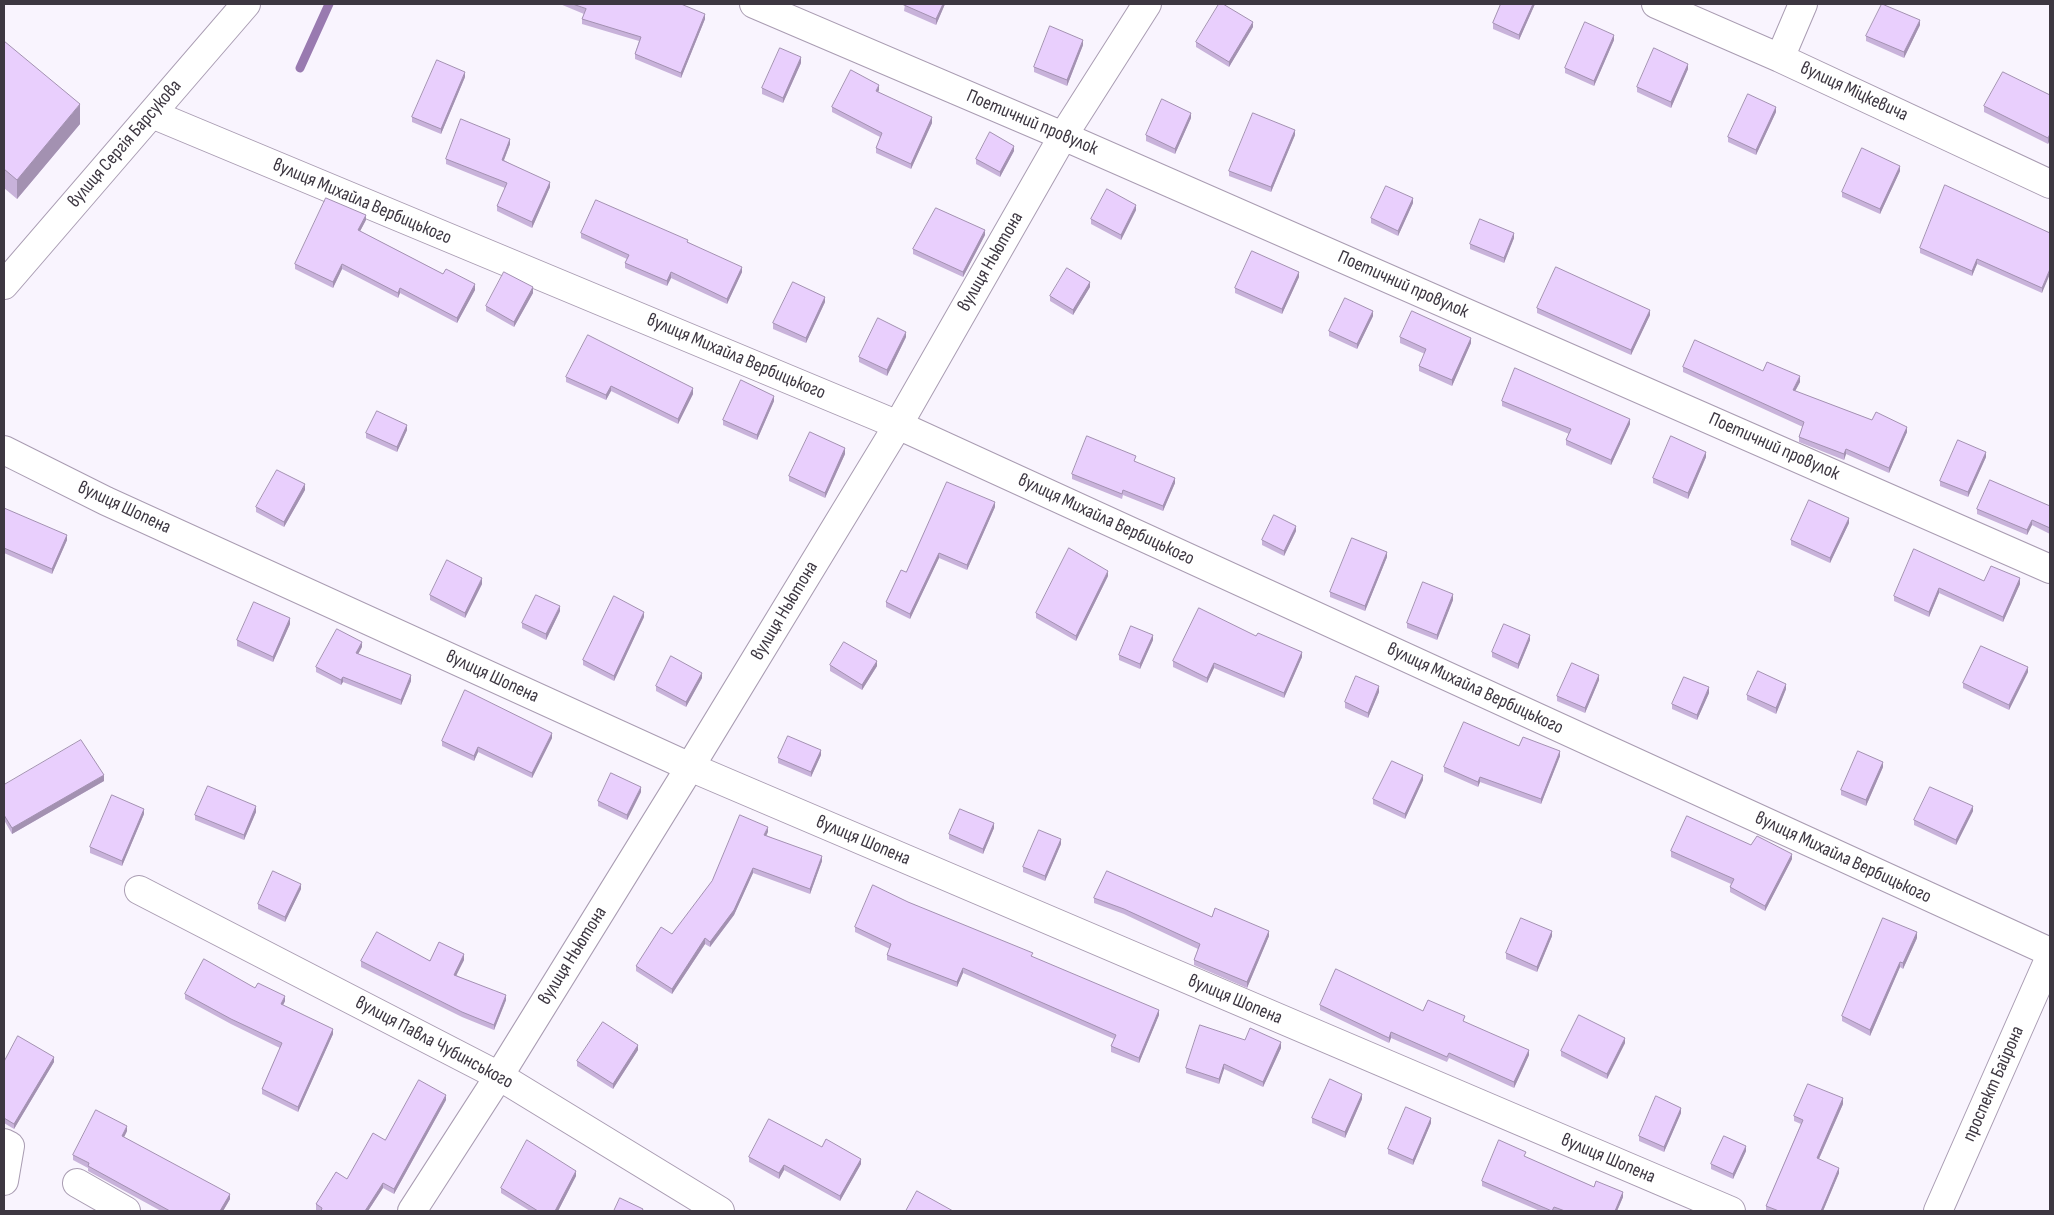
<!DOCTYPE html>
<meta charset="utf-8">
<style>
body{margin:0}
#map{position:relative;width:2054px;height:1215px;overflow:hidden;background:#f9f4fe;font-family:"Sofia Sans Condensed",sans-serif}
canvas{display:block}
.frame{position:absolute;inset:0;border:5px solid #3d3741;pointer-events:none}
</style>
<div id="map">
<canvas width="2054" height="1215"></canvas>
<div class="frame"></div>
</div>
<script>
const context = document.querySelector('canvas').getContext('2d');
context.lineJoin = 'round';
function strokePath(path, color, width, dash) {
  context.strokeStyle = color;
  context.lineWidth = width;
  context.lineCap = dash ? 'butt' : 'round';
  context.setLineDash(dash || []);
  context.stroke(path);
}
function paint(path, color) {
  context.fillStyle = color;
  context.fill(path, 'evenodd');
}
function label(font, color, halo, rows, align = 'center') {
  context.font = font + ' "Sofia Sans Condensed",sans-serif';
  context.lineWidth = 4;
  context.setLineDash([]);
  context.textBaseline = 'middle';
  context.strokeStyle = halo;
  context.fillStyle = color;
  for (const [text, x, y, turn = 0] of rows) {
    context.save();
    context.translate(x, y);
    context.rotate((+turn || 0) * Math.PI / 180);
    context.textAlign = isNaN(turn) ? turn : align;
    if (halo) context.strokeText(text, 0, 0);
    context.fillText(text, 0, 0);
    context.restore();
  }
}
strokePath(new Path2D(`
 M300,68l29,-64`), '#997ab0', 9);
const minor = new Path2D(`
 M754,4l309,132 987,433
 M1656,4l124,54 270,126
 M1780,58l23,-54
 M152,114l746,311 1152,527
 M4,450l102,51 584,266 1041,444
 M139,890l360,186 221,135
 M4,1143l6,3 -6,35
 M77,1183l49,28
 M412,1211l87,-135 191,-309 208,-342 165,-289 84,-132`);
const major = new Path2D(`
 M4,285l242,-281
 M1938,1211l112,-254`);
strokePath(minor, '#a99cb2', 30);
strokePath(major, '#a99cb2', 30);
strokePath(minor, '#fff', 28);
strokePath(major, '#fff', 28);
paint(new Path2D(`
 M560,4h121l24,15 -24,59 -46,-19v-5l4,-13 -57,-17v-5l2,-5z
 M905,4h40l-9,21 -32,-14z
 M1501,4h34l-16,36 -26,-11v-6z
 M1920,25l-16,33 -38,-17v-5z
 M1253,27l-24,40 -33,-20v-5z
 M1614,40l-20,46 -29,-13v-5z
 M4,41l76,83 -63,75 -13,-11z
 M1083,45l-16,41 -33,-14v-5z
 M801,63l-18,40 -21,-9v-6z
 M1688,69l-17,39 -34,-16v-5z
 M465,77l-24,57 -29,-12v-5z
 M879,90l-1,2 54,31 -21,46 -35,-16v-5l4,-11 -48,-25v-5z
 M2050,95v44l-2,5 -64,-32v-6z
 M1776,112l-20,43 -28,-13v-5z
 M1191,118l-16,36 -29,-13v-6z
 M1295,135l-24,57 -42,-16v-5z
 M510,144l-6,16 46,27 -18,41 -35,-17v-5l8,-18 -59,-24v-5z
 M1014,151l-14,26 -24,-13v-5z
 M1900,171l-20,43 -38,-17v-5z
 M1413,203l-15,33 -27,-13v-5z
 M1136,210l-15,30 -30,-16v-5z
 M366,220l-6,11 83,43 32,16 -18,33 -57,-30 -2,5 -56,-29 -9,19 -38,-19v-5z
 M581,233l107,9 54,30 -15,32 -56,-26 -4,8 -42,-18v-5l2,-4 -46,-21z
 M2050,233l-8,60 -65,-29 -5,12 -52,-23v-5z
 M985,235l-22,42 -50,-23v-5z
 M1514,238l-10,25 -34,-14v-5z
 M1299,277l-17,37 -47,-21v-5z
 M1090,287l-17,28 -23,-14v-5z
 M533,293l-19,34 -28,-16v-5z
 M825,302l-19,41 -33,-14v-6z
 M1537,308l113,7 -19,40 -94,-42z
 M1373,316l-16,33 -28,-13v-5z
 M906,337l-19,39 -28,-14v-5z
 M1400,337l71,6 -19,43 -33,-15v-5l6,-12 -25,-11z
 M1683,367l80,4 37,11 -5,9 77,29 35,12 -18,41 -43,-19 -2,6 -45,-18v-5l4,-10 -120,-55z
 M566,377l127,17 -15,30 -67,-33 -5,9 -40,-18z
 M774,401l-17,39 -34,-15v-5z
 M1502,401l128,23 -19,41 -45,-20v-5l3,-6 -67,-28z
 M407,430l-10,22 -31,-14v-5z
 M845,454l-20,44 -36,-17v-5z
 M1706,457l-18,42 -35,-16v-5z
 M1986,457l-18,40 -28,-11v-5z
 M1136,462l39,21 -12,28 -40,-16 -1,4 -50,-20v-5z
 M305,490l-21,37 -28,-15v-5z
 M2050,506v28l-18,-9 -5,10 -50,-21v-5z
 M995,507l-28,63 -28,-12 -29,61 -24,-12v-5l20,-30z
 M4,508l63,32 -15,34 -48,-21z
 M1849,523l-19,40 -39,-18v-5z
 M1296,531l-12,25 -22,-11v-5z
 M1387,557l-22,54 -35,-14v-5z
 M1108,576l-32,65 -40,-23v-5z
 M1984,581l36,3 -17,38 -64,-29 -10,24 -35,-16v-5z
 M482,584l-17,34 -35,-18v-5z
 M1453,600l-16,40 -30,-12v-5z
 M560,611l-14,29 -24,-12v-5z
 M644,617l-30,64 -31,-16v-5z
 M290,624l-17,38 -36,-16v-6z
 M1153,640l-13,29 -21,-9v-5z
 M1530,640l-12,29 -26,-12v-5z
 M362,647l-4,7 53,27 -10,24 -58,-23 -2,3 -25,-13v-5z
 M1302,657l-18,41 -70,-30 -7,15 -34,-16v-6z
 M830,665l47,1 -15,24 -32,-19z
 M2028,672l-19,38 -46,-22v-5z
 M702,678l-16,29 -30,-16v-5z
 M1599,680l-14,33 -28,-12v-5z
 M1786,689l-10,25 -29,-14v-5z
 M1379,692l-11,26 -23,-10v-6z
 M1709,693l-12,27 -25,-11v-5z
 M552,738l-20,40 -54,-26 -4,9 -32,-15v-5z
 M1519,746l41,10 -19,48 -61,-22 -2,5 -34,-15v-5z
 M821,755l-10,22 -33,-14v-5z
 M1883,767l-17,39 -25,-11v-5z
 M1423,780l-18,39 -32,-15v-5z
 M104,781l-92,53 -8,-14v-35z
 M641,792l-14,28 -29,-14v-5z
 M1973,811l-17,34 -42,-20v-5z
 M256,812l-12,28 -49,-20v-5z
 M144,814l-22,52 -32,-13v-6z
 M994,828l-11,26 -34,-15v-5z
 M768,832l-2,3 56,26 -12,33 -57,-21 -19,42 -24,32 -5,-3 -33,50 -36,-23v-5l36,-32z
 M1061,844l-16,37 -22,-9v-5z
 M1751,845l41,14 -27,52 -35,-19v-5l1,-3 -60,-27v-6z
 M301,889l-16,33 -27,-13v-5z
 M1094,898l118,19 57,19 -22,52 -53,-23v-5l4,-11 -74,-35 -30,-11z
 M908,902l125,55 126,58 -20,48 -28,-11v-6l3,-7 -151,-66 -6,14 -70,-27v-5l3,-6 -35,-17v-5z
 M1552,936l-15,36 -31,-13v-6z
 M1917,938l-14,31 -3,-2 -30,69 -28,-15v-5z
 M464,960l-8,15 50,25 -12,30 -32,-13 -101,-50v-6z
 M255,988l30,13 -2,4 50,29 -35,78 -36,-18v-5l18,-41 -49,-24 -46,-25v-5z
 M1320,1005l103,6 106,44 -15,33 -65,-30 -2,4 -56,-24 -2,5 -69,-33z
 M1245,1040l36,8 -18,39 -39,-18 -5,15 -33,-11v-5z
 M1625,1043l-18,36 -46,-23v-5z
 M638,1050l-25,39 -36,-23v-5z
 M4,1062h50l-40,67 -10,-6z
 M1362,1099l-17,39 -33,-15v-5z
 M446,1100l-52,94 -11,-6 -15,23h-49l-3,-1v-6l31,-25 38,-39z
 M1843,1104l-24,55 20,14 -16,38h-57v-5l35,-82 -7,-3v-5z
 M1681,1113l-17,39 -25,-11v-5z
 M1431,1123l-18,42 -25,-11v-5z
 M127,1131l-3,6 106,62 -7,12h-62l-73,-40v-3l-15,-8v-5z
 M822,1147l39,17 -21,37 -56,-31 -5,9 -30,-17v-5z
 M1746,1151l-13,28 -22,-10v-5z
 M1526,1157l68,30 29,10 -6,14h-77l-58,-25v-5z
 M576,1176l-18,35h-28l-29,-18v-5z`), '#c8b2da');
paint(new Path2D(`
 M943,4h2l-9,21v-6z
 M1533,4h2l-16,36v-5z
 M705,14v5l-24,59v-5z
 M1920,20v5l-16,33v-6z
 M1253,22v5l-24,40v-5z
 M1614,35v5l-20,46v-5z
 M1083,40v5l-16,41v-6z
 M801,57v6l-18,40v-5z
 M1688,64v5l-17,39v-6z
 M465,72v5l-24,57v-5z
 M879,85v5l-3,6v-5z
 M80,104v20l-63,75v-19z
 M1776,107v5l-20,43v-5z
 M1191,113v5l-16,36v-5z
 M932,117v6l-21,46v-5z
 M1295,130v5l-24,57v-5z
 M2050,134v5l-2,5v-6z
 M510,139v5l-8,21v-5z
 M1014,146v5l-14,26v-5z
 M1900,166v5l-20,43v-5z
 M550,182v5l-18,41v-6z
 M1413,198v5l-15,33v-5z
 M1136,205v5l-15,30v-5z
 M366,215v5l-8,15v-5z
 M985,230v5l-22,42v-5z
 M1514,233v5l-10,25v-5z
 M1977,259v5l-5,12v-5z
 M342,264v5l-9,19v-6z
 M742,267v5l-15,32v-5z
 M2050,269v5l-8,19v-5z
 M671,272v6l-4,8v-5z
 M1299,272v5l-17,37v-5z
 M1090,282v5l-17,28v-5z
 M475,284v6l-18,33v-5z
 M533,287v6l-19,34v-5z
 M400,288v5l-2,5v-5z
 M825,297v5l-19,41v-5z
 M1650,310v5l-19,40v-5z
 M1373,311v5l-16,33v-5z
 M906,332v5l-19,39v-6z
 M1471,338v5l-19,43v-6z
 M1800,376v6l-7,13v-5z
 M611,386v5l-5,9v-5z
 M693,388v6l-15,30v-5z
 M774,396v5l-17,39v-5z
 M1630,419v5l-19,41v-5z
 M407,425v5l-10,22v-5z
 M1907,427v5l-18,41v-5z
 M845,448v6l-20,44v-5z
 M1846,449v5l-2,6v-6z
 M1706,452v5l-18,42v-6z
 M1986,452v5l-18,40v-5z
 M1175,478v5l-12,28v-5z
 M305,484v6l-21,37v-5z
 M995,502v5l-28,63v-5z
 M1849,518v5l-19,40v-5z
 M2032,520v5l-5,10v-5z
 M1296,526v5l-12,25v-5z
 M67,535v5l-15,34v-5z
 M1387,552v5l-22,54v-5z
 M939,553v5l-29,61v-5z
 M1108,571v5l-32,65v-5z
 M482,578v6l-17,34v-5z
 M2020,578v6l-17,38v-5z
 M1939,588v5l-10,24v-5z
 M1453,594v6l-16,40v-5z
 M560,606v5l-14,29v-6z
 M644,612v5l-30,64v-5z
 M290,618v6l-17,38v-5z
 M1153,635v5l-13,29v-5z
 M1530,635v5l-12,29v-5z
 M362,642v5l-6,11v-5z
 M1302,652v5l-18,41v-5z
 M877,661v5l-15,24v-5z
 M1214,663v5l-7,15v-5z
 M2028,667v5l-19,38v-5z
 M702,673v5l-16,29v-5z
 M411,675v6l-10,24v-5z
 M1599,675v5l-14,33v-5z
 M343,677v5l-2,3v-5z
 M1786,684v5l-10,25v-6z
 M1379,686v6l-11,26v-5z
 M1709,687v6l-12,27v-5z
 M552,733v5l-20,40v-5z
 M478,747v5l-4,9v-5z
 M821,750v5l-10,22v-5z
 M1560,751v5l-19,48v-5z
 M1883,762v5l-17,39v-6z
 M104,775v6l-92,53v-6z
 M1423,775v5l-18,39v-5z
 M1480,777v5l-2,5v-5z
 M641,787v5l-14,28v-5z
 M256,806v6l-12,28v-5z
 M1973,806v5l-17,34v-5z
 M144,809v5l-22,52v-5z
 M994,823v5l-11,26v-5z
 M768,827v5l-4,8v-5z
 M1061,839v5l-16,37v-5z
 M1792,854v5l-27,52v-5z
 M822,856v5l-12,33v-5z
 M753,868v5l-19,42 -24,32v-5z
 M301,884v5l-16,33v-5z
 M1269,931v5l-22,52v-6z
 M1552,931v5l-15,36v-5z
 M1917,932v6l-14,31v-6z
 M705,938v6l-33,50v-5z
 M464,954v6l-10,20v-5z
 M1900,962v5l-30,69v-6z
 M963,968v5l-6,14v-5z
 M506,995v5l-12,30v-5z
 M285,996v5l-4,8v-5z
 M1159,1010v5l-20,48v-5z
 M333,1029v5l-35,78v-5z
 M1391,1032v6l-2,5v-5z
 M1625,1038v5l-18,36v-5z
 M1281,1042v6l-18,39v-5z
 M638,1045v5l-25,39v-5z
 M1529,1050v5l-15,33v-6z
 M54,1057v5l-40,67v-5z
 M1224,1064v5l-5,15v-5z
 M1362,1094v5l-17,39v-6z
 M446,1095v5l-52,94v-5z
 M1843,1098v6l-26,59v-5z
 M1681,1108v5l-17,39v-5z
 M1431,1118v5l-18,42v-5z
 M127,1126v5l-5,10v-5z
 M1746,1146v5l-13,28v-5z
 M861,1159v5l-21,37v-5z
 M784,1165v5l-5,9v-6z
 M1839,1168v5l-16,38h-2z
 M576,1171v5l-18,35h-3z
 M383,1183v5l-15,23h-3z
 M1623,1192v5l-6,14h-2z
 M230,1194v5l-7,12h-3z`), '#a391b1');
const building = new Path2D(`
 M573,4h108l24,10 -24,59 -46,-19 6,-17 -59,-18 4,-10z
 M905,4h38l-7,15 -32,-14z
 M1219,4h4l30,18 -24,40 -33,-20z
 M1501,4h32l-14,31 -26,-12z
 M1882,4l38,16 -16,32 -38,-16z
 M1585,22l29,13 -20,46 -29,-13z
 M1050,26l33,14 -16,40 -33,-13z
 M4,41l76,63 -63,76 -13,-11z
 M780,48l21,9 -18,41 -21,-10z
 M1654,48l34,16 -17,38 -34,-15z
 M437,60l28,12 -24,57 -29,-12z
 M851,70l28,15 -3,6 56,26 -21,47 -35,-16 6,-15 -50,-26z
 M2003,72l47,23v39l-2,4 -64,-32z
 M1748,94l28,13 -20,43 -28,-13z
 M1162,99l29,14 -16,36 -29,-14z
 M1253,113l42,17 -24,57 -42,-16z
 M461,119l49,20 -8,21 48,22 -18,40 -35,-16 10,-23 -61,-24z
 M990,132l24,14 -14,26 -24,-13z
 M1862,148l38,18 -20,43 -38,-17z
 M1945,185l105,48v36l-8,19 -65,-29 -5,12 -52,-23z
 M1386,186l27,12 -15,33 -27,-13z
 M1107,189l29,16 -15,30 -30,-16z
 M326,198l40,17 -8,15 85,44 3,-5 29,15 -18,34 -57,-30 -2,5 -56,-29 -9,18 -38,-18z
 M596,200l92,40 -1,2 55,25 -15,32 -56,-27 -4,9 -42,-18 4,-8 -48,-22z
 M936,208l49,22 -22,42 -50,-23z
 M1480,219l34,14 -10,25 -34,-14z
 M1252,251l47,21 -17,37 -47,-21z
 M1556,267l94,43 -19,40 -94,-42z
 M1067,268l23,14 -17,28 -23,-14z
 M504,272l29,15 -19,35 -28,-16z
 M793,282l32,15 -19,41 -33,-15z
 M1345,298l28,13 -16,33 -28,-13z
 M1412,311l59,27 -19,42 -33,-14 7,-17 -26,-12z
 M878,318l28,14 -19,38 -28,-13z
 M588,335l105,53 -15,31 -67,-33 -5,9 -40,-18z
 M1695,340l68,31 4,-9 33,14 -7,14 79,30 4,-8 31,15 -18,41 -43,-19 -2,5 -45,-17 5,-15 -121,-55z
 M1515,368l115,51 -19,41 -45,-20 5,-11 -69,-28z
 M741,380l33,16 -17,39 -34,-15z
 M377,411l30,14 -10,22 -31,-14z
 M810,432l35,16 -20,45 -36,-17z
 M1087,436l49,20 -2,5 41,17 -12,28 -40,-16 -1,4 -50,-20z
 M1671,436l35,16 -18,41 -35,-15z
 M1958,440l28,12 -18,40 -28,-11z
 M277,470l28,14 -21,38 -28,-15z
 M1990,480l60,26v22l-18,-8 -5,10 -50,-21z
 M947,482l48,20 -28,63 -28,-12 -29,61 -24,-12 15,-32 5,2z
 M1809,500l40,18 -19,40 -39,-18z
 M4,508l63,27 -15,34 -48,-21z
 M1274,515l22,11 -12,25 -22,-11z
 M1352,538l35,14 -22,54 -35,-14z
 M1069,548l39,23 -32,65 -40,-23z
 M1914,549l70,32 7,-15 29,12 -17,39 -64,-29 -10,24 -35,-16z
 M447,560l35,18 -17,35 -35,-18z
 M1423,582l30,12 -16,41 -30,-12z
 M536,595l24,11 -14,28 -24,-11z
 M614,596l30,16 -30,64 -31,-16z
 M254,602l36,16 -17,39 -36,-17z
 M1199,608l57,28 2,-3 44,19 -18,41 -70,-30 -7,15 -34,-17z
 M1504,624l26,11 -12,29 -26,-12z
 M1131,626l22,9 -13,29 -21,-9z
 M337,629l25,13 -6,11 55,22 -10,25 -58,-23 -2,3 -25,-13z
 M844,642l33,19 -15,24 -32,-20z
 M1981,646l47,21 -19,38 -46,-22z
 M671,656l31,17 -16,29 -30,-16z
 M1572,663l27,12 -14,33 -28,-12z
 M1758,671l28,13 -10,24 -29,-13z
 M1356,676l23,10 -11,27 -23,-11z
 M1684,677l25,10 -12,28 -25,-11z
 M465,690l87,43 -20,40 -54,-26 -4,9 -32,-15z
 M1464,722l55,24 4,-9 37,14 -19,48 -61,-22 -2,5 -34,-15z
 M788,736l33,14 -10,22 -33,-14z
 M81,740l23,35 -92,53 -8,-13v-30z
 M1858,751l25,11 -17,38 -25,-10z
 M1392,761l31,14 -18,39 -32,-15z
 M611,773l30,14 -14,28 -29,-14z
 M208,786l48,20 -12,29 -49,-20z
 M1930,787l43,19 -17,34 -42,-20z
 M112,795l32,14 -22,52 -32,-14z
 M960,809l34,14 -11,26 -34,-15z
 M740,815l28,12 -4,8 58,21 -12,33 -57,-21 -19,42 -24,32 -5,-4 -33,51 -36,-23 25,-39 11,7 40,-53z
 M1687,816l64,29 6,-9 35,18 -27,52 -35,-19 4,-8 -63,-28z
 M1039,830l22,9 -16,37 -22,-9z
 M273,871l28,13 -16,33 -27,-13z
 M1107,871l105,46 3,-9 54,23 -22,51 -53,-22 6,-16 -76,-35 -30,-11z
 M873,885l35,17 125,51 -2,3 128,54 -20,48 -28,-12 5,-11 -153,-67 -6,14 -70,-27 4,-11 -36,-17z
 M1521,918l31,13 -15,36 -31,-14z
 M1883,918l34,14 -14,31 -3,-1 -30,68 -28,-14z
 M377,932l53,29 9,-19 25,12 -10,21 52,20 -12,30 -32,-13 -101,-51z
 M204,959l51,29 3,-5 27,13 -4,8 52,25 -35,78 -36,-18 20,-46 -51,-24 -46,-25z
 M1336,969l87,42 5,-11 37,16 -2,5 66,29 -15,32 -65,-29 -2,4 -56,-25 -2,6 -69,-33z
 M1579,1015l46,23 -18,36 -46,-23z
 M603,1022l35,23 -25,39 -36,-23z
 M1200,1025l45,15 5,-12 31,14 -18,40 -39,-18 -5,15 -33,-11z
 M18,1036l36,21 -40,67 -10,-6v-56z
 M1330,1079l32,15 -17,38 -33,-14z
 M419,1080l27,15 -52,94 -11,-6 -18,28h-44l1,-3 -6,-4 20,-32 11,7 26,-46 12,7z
 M1808,1084l35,14 -26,60 22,10 -18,43h-42l-13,-5 37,-86 -9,-4z
 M1656,1096l25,12 -17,39 -25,-11z
 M1406,1107l25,11 -18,42 -25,-11z
 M96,1110l31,16 -5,10 108,58 -10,17h-50l-82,-45 1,-3 -16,-8z
 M769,1119l53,28 4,-8 35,20 -21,37 -56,-31 -5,8 -30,-16z
 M1724,1136l22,10 -13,28 -22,-10z
 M527,1140l49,31 -21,40h-17l-37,-23z
 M1499,1140l27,12 -2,4 70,31 2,-6 27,11 -8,19h-50l-11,-4 -2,4 -70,-30z
 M917,1191l36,20h-47z
 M620,1198l23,11 -1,2h-28z`);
paint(building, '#e9cffd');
strokePath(building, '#a391b1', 1);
label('19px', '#3d3741', '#fff', [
 ["вулиця Міцкевича",1854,92,25],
 ["Поетичний провулок",1032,123,23],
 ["вулиця Сергія Барсукова",125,144,-49],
 ["вулиця Михайла Вербицького",362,202,23],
 ["вулиця Ньютона",991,262,-60],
 ["Поетичний провулок",1403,285,24],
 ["вулиця Михайла Вербицького",736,357,23],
 ["Поетичний провулок",1774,447,24],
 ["вулиця Шопена",124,508,25],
 ["вулиця Михайла Вербицького",1106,520,25],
 ["вулиця Ньютона",785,611,-59],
 ["вулиця Шопена",492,677,25],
 ["вулиця Михайла Вербицького",1475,689,25],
 ["вулиця Шопена",863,841,23],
 ["вулиця Михайла Вербицького",1843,858,25],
 ["вулиця Ньютона",573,956,-58],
 ["вулиця Шопена",1235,1000,23],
 ["вулиця Павла Чубинського",434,1043,28],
 ["проспект Байрона",1994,1084,-66],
 ["вулиця Шопена",1608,1159,23]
]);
</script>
